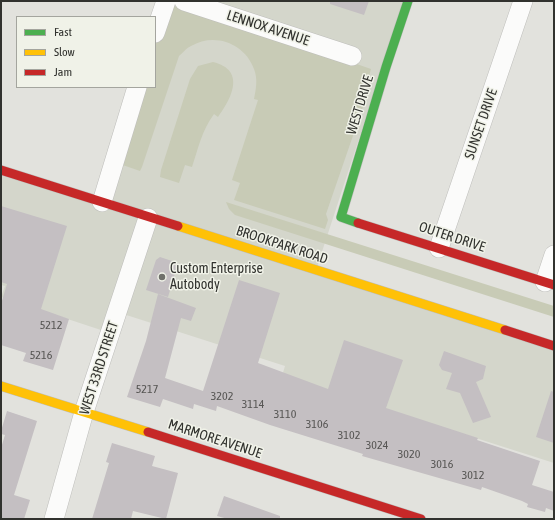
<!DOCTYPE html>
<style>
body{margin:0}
#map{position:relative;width:555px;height:520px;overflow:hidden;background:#e2e2dd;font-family:"Asap Condensed",sans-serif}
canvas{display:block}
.frame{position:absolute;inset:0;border:2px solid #31322e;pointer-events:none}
.legend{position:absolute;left:16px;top:16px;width:140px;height:72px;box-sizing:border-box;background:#f0f2e8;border:1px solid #a4a59e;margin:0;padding:5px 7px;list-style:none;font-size:12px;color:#31322e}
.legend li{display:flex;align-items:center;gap:8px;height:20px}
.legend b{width:20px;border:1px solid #a4a59e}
</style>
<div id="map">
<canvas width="555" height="520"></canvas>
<div class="frame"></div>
<ul class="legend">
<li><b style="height:5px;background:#4caf50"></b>Fast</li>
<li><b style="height:5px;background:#ffc107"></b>Slow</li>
<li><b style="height:5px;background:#c62828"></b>Jam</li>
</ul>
</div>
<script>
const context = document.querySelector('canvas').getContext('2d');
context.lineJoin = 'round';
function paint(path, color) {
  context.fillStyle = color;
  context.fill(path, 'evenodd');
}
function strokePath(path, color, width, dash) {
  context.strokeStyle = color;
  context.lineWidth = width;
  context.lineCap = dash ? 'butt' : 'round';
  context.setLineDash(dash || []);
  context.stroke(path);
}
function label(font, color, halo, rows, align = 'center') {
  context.font = font + ' "Asap Condensed",sans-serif';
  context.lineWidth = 3;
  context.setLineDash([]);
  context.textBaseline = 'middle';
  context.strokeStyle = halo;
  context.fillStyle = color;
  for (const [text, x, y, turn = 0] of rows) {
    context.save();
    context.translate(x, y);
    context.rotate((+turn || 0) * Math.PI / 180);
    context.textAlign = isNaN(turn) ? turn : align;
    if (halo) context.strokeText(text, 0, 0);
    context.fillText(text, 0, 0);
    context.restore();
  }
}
paint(new Path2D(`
 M166,1h238l-88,269 238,76v117l-272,-87 3,-10 -168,-54 -7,21 -109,-36 4,-11 -4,-1v-115l101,32 53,-115v-54z`), '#d4d6cb');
paint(new Path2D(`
 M167,4l126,38 78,27 -4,15v11l-41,119 2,6 -3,9 -91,-29 6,-17 -8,-3 26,-80 -4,-1c2,-10 4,-20 0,-30 -9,-26 -40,-37 -63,-23 -5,2 -8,7 -12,10l-37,111 -2,4 -23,-8 24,-76h14v-45z
 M213,62c33,8 19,36 5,55l-4,-3c-12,16 -16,35 -22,53l-7,-2 -6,18 -19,-6 1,-7 29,-91 8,-13z
 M226,202l328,104v11l-319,-102 -6,-6z`), '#c8cbb6');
paint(new Path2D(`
 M330,1h39l-5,14 -34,-11z
 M1,206l66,20 -26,83 28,10 -16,51 -30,-9 3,-8 -25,-8v-41l6,-20 -6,-2z
 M160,257l18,6 -10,34 -22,-7 10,-30z
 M239,280l41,13 -22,70 70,26 16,-49 59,20 -17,48 92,30 -1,2 63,21 -8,24 22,7v19l-8,-3 -1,4 -18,-5 1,-3 -6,-3 -40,-14 -1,3 -119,-34 1,-2 -93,-29 -53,-19 -1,5 -22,-7 -1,5 -30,-10 -3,8 -33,-10 19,-56 12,-47 38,14 -5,13 -10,-3 -16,60 38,13z
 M444,351l42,15 -3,13 -7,3 15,35 -18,6 -13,-30 -14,-4 6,-16 -10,-3 -3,-5z
 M551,391l3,1v51l-18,-6z
 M7,411l30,10 -23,74 16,5 -6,19h-23v-71l4,-13 -4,-1v-3z
 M112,443l43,13 -3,10 26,7 -12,46 -33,-8 -2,8h-39l17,-56 -3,-1z
 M224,496l56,20v3h-52l-11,-3z`), '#c4bfc2');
const street = new Path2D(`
 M184,1l168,55
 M155,33l11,-32
 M102,202l35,-115
 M439,248l84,-247
 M545,282l9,-27
 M54,519l30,-107 64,-194`);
const fast = new Path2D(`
 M358,223l-17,-6 45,-150 22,-66`);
const slow = new Path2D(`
 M178,226l327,104
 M1,386l147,46`);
const jam = new Path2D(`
 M1,170l177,56
 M358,223l196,62
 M505,330l49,16
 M148,432l273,87`);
strokePath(street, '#bebebb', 20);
strokePath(fast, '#bebebb', 10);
strokePath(slow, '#bebebb', 10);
strokePath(jam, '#bebebb', 10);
strokePath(street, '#fbfbfa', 19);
strokePath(fast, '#4caf50', 9);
strokePath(slow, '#ffc107', 9);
strokePath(jam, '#c62828', 9);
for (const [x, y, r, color] of [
 [162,277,4,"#6f706b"]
]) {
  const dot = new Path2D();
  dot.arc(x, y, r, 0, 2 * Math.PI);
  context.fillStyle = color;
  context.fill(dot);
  strokePath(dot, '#f0f2e8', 1.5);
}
label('12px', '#565553', null, [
 ["5212",51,325],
 ["5216",41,355],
 ["5217",147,389],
 ["3202",222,396],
 ["3114",253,404],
 ["3110",285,414],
 ["3106",317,424],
 ["3102",349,435],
 ["3024",377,445],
 ["3020",409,454],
 ["3016",442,464],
 ["3012",473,475]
]);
label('14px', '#31322e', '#f0f2e8', [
 ["LENNOX AVENUE",268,28,18],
 ["WEST DRIVE",360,105,-73],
 ["SUNSET DRIVE",481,124,-71],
 ["OUTER DRIVE",452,237,18],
 ["BROOKPARK ROAD",282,245,18],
 ["WEST 33RD STREET",99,368,-72],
 ["MARMORE AVENUE",215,439,18]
]);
label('14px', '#31322e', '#f0f2e8', [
 ["Custom Enterprise",170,269],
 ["Autobody",170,285]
], 'left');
</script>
